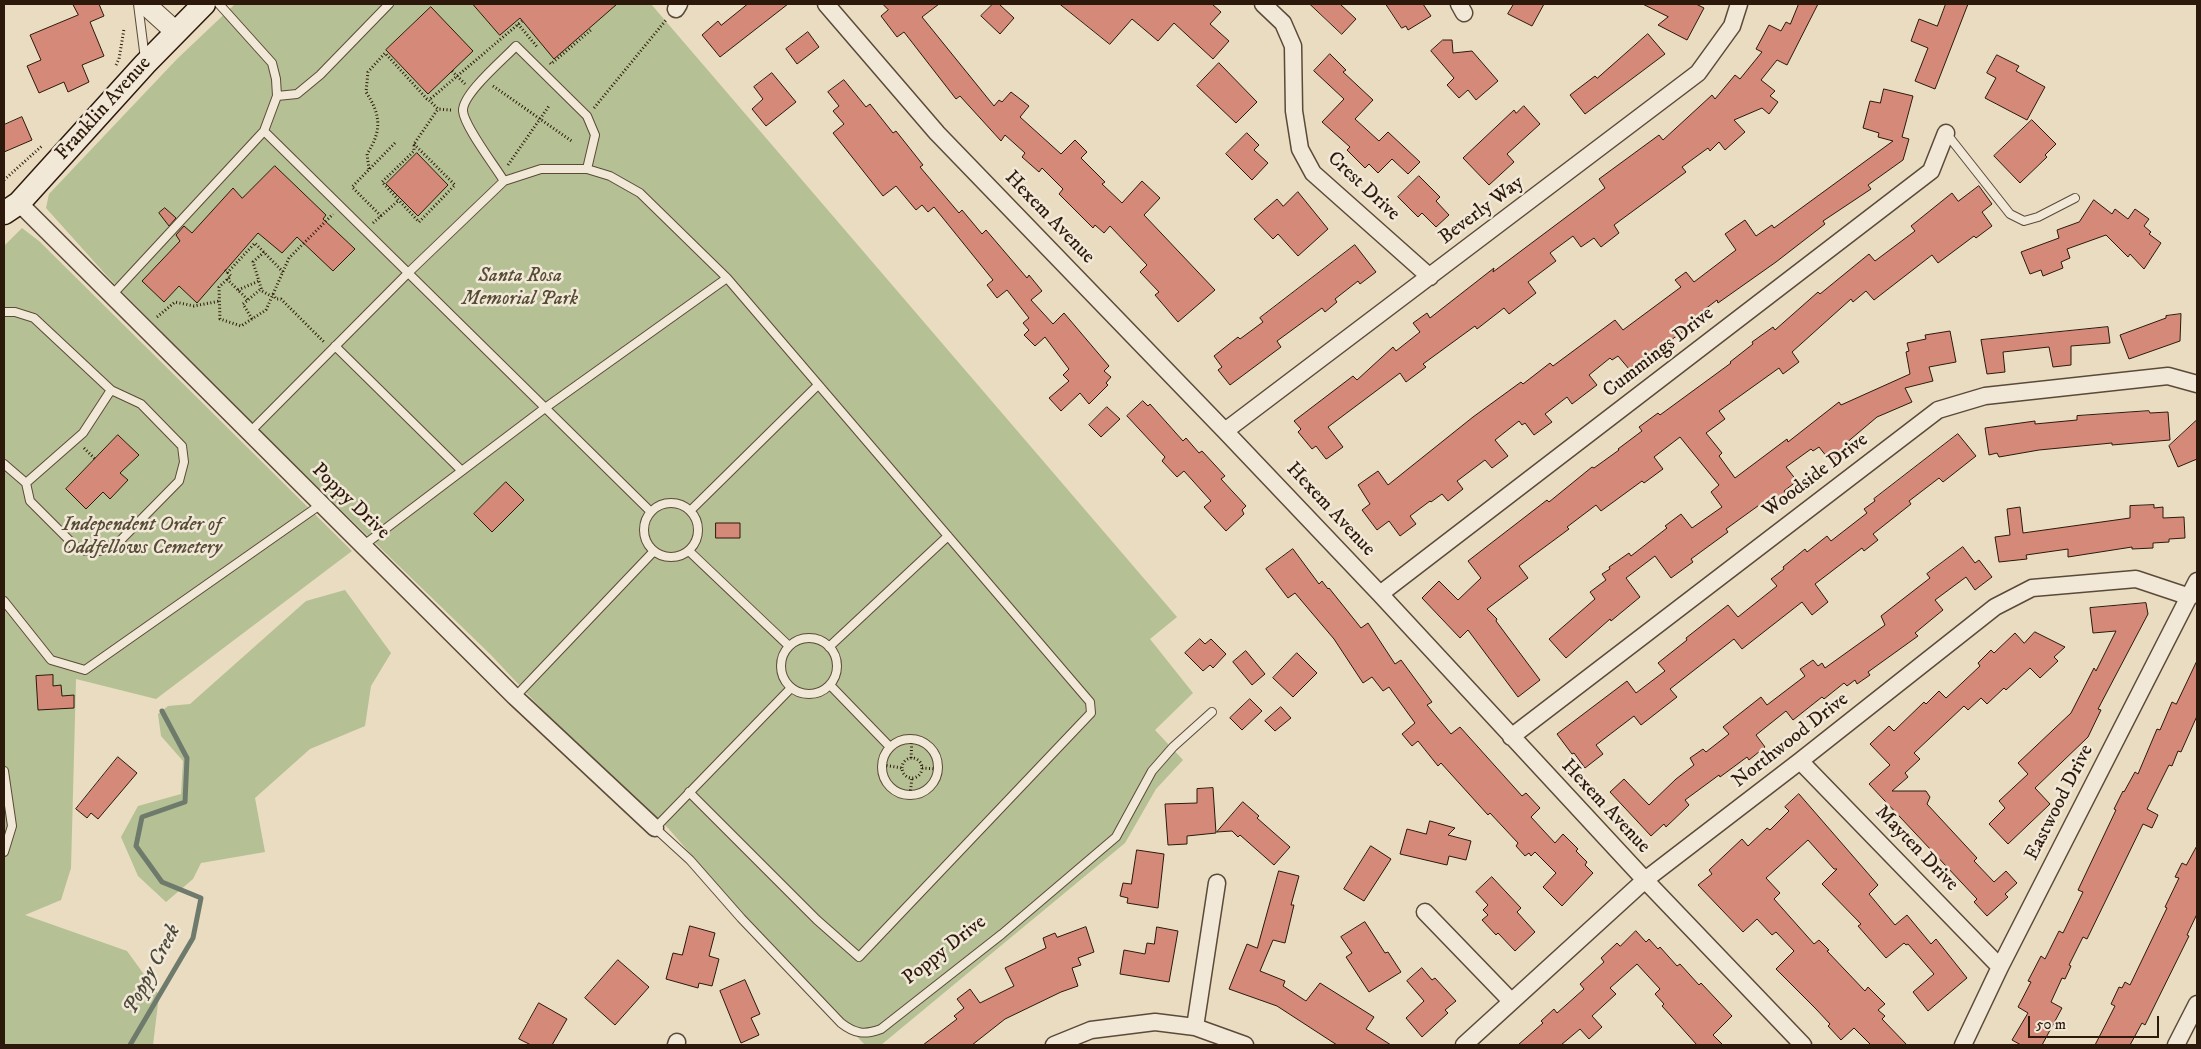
<!DOCTYPE html>
<style>
body{margin:0}
#map{position:relative;width:2201px;height:1049px;overflow:hidden;background:#e9dcc1;font-family:"IM FELL DW Pica",serif}
canvas{display:block}
.frame{position:absolute;inset:0;border:5px solid #2d190c;pointer-events:none}
.scale{position:absolute;left:2028px;top:1016px;width:131px;height:22px;box-sizing:border-box;border:2px solid #2d190c;border-top:0;padding-left:6px;font-size:15px;line-height:18px;white-space:nowrap;color:#2d190c;-webkit-text-stroke:4px #f1e8d7;paint-order:stroke}
</style>
<div id="map">
<canvas width="2201" height="1049"></canvas>
<div class="frame"></div>
<div class="scale">50 m</div>
</div>
<script>
const context = document.querySelector('canvas').getContext('2d');
context.lineJoin = 'round';
function paint(path, color) {
  context.fillStyle = color;
  context.fill(path, 'evenodd');
}
function strokePath(path, color, width, dash) {
  context.strokeStyle = color;
  context.lineWidth = width;
  context.lineCap = dash ? 'butt' : 'round';
  context.setLineDash(dash || []);
  context.stroke(path);
}
function label(font, color, halo, rows, align = 'center') {
  context.font = font + ' "IM FELL DW Pica",serif';
  context.lineWidth = 5;
  context.setLineDash([]);
  context.textBaseline = 'middle';
  context.strokeStyle = halo;
  context.fillStyle = color;
  for (const [text, x, y, turn = 0] of rows) {
    context.save();
    context.translate(x, y);
    context.rotate((+turn || 0) * Math.PI / 180);
    context.textAlign = isNaN(turn) ? turn : align;
    if (halo) context.strokeText(text, 0, 0);
    context.fillText(text, 0, 0);
    context.restore();
  }
}
paint(new Path2D(`
 M235,4h416l526,613 -27,22 43,54 -38,37 28,30 -27,29 -31,54 -244,202h-16l-105,-111 -92,-106 -23,-19 -95,-91 -59,-63 -245,-237 -139,-142 -61,-68 3,-14 128,-135z
 M22,228l17,13 313,310 -196,148 -80,-20 -5,189 -10,32 -36,15 102,36 32,44 -6,50h-149v-799z
 M345,590l46,63 -20,33 -6,40 -55,23 -55,49 10,54 -64,11 -8,16 -27,23 -28,-26 -17,-39 17,-31 43,-12 2,-33 -22,-25 -3,-22 10,-8 22,-2 116,-103z`), '#b5c094');
strokePath(new Path2D(`
 M130,1045l63,-107 8,-40 -39,-16 -26,-36 6,-29 43,-15 2,-44 -25,-47`), '#6e7b6c', 5);
const building = new Path2D(`
 M73,4h26l5,12 -14,6 14,34 -22,9 7,17 -21,10 -4,-10 -25,11 -12,-27 14,-6 -11,-25 48,-20z
 M473,4h144l-63,55 -34,-41 -20,17z
 M748,4h40l-68,53 -18,-22 16,-14 3,4z
 M883,4h56l-17,13 72,89 5,-6 3,2 9,-10 18,14 -9,11 41,37 14,-14 12,12 -6,6 24,24 -3,2 20,19 20,-22 18,17 -16,17 71,75 -37,32 -23,-27 4,-3 -19,-20 7,-7 -37,-39 -6,7 -9,-8 -2,3 -34,-34 4,-5 -21,-21 -3,4 -17,-15 3,-4 -20,-18 -4,6 -41,-45 -4,3 -52,-67 -7,5 -16,-21 7,-6z
 M993,4h6l15,14 -14,16 -19,-18z
 M1060,4h152l9,8 -11,12 19,17 -16,18 -39,-36 -16,18 -26,-22 -22,25z
 M1310,4h30l16,15 -14,15z
 M1386,4h37l8,12 -23,14 -2,-4 -4,2z
 M1514,4h30l-12,22 -24,-12z
 M1643,4h53l8,4 -17,32 -29,-15 10,-8z
 M1799,4h19l-31,61 -10,-5 -16,20 14,11 -5,5 8,6 -9,12 -7,-6 -28,12 11,12 -20,18 -6,-8 -9,9 -2,-3 -26,19 4,5 -72,53 5,8 -18,14 -7,-9 -13,9 -8,-11 -23,17 6,8 -28,21 8,11 -27,21 -5,-6 -27,21 -2,-3 -52,38 3,3 -20,15 -6,-9 -72,54 15,20 -15,11 -2,1 -10,-13 -4,3 -14,-17 3,-3 -7,-8 59,-45 4,4 36,-33 3,4 24,-19 -7,-9 14,-10 3,5 64,-50 -1,4 112,-84 -6,-9 60,-44 4,5 49,-45 3,4 20,-24 5,4 22,-27 -6,-3 13,-24 12,6 5,-9 4,2z
 M1946,4h22l-33,85 -20,-8 13,-33 -17,-7 8,-22 18,7z
 M431,7l42,44 -45,43 -42,-44z
 M808,32l11,15 -22,17 -11,-15z
 M1648,34l17,20 -80,60 -15,-19 25,-19 2,2z
 M1443,40h9l1,13 19,-2 26,30 -22,19 -8,-10 -9,8 -12,-13 7,-7 -23,-27z
 M1330,54l16,16 -3,2 30,28 -18,19 24,22 9,-9 32,30 -12,12 -16,-15 -14,14 -9,-9 -4,4 -18,-18 3,-3 -28,-25 22,-23 -30,-28z
 M1997,55l22,11 -3,5 29,16 -18,33 -42,-22 11,-20 -9,-5z
 M1219,63l38,39 -21,21 -39,-37z
 M772,73l24,29 -30,24 -14,-17 11,-10 -9,-12z
 M844,80l22,27 4,-3 23,29 3,-2 27,34 -3,2 39,46 3,-3 20,24 4,-4 41,48 2,-3 13,16 -11,9 22,24 11,-11 45,53 -5,5 7,6 -5,6 2,2 -19,19 -9,-11 -19,18 -12,-13 20,-17 -6,-6 6,-6 -24,-32 -10,9 -11,-11 5,-5 -6,-7 6,-5 -22,-28 -10,8 -10,-13 6,-5 -59,-73 -6,5 -6,-7 -6,5 -20,-24 -13,10 -50,-63 11,-9 -11,-13 6,-5 -11,-14z
 M1884,89l29,7 -11,41 7,2 -6,21 -35,25 3,4 -48,32 2,3 -49,38 -58,41 -1,-3 -25,19 3,4 -41,29 -1,-2 -24,19 -11,-13 -6,4 -2,-2 -21,17 8,10 -25,19 -5,-7 -22,17 7,8 -18,13 -9,-12 -3,2 -3,-4 -24,19 13,16 -16,12 -7,-8 -28,21 6,8 -15,12 -6,-7 -11,8 -1,-1 -20,15 6,8 -16,12 -11,-15 -12,9 -15,-20 8,-6 -12,-19 20,-14 10,14 85,-68 48,-35 2,2 27,-21 3,3 62,-46 8,10 58,-43 -6,-7 11,-8 8,10 42,-32 -11,-16 20,-14 11,16 16,-11 2,3 119,-87 -15,-4 1,-4 -16,-5 7,-27 10,2z
 M1524,106l16,18 -33,30 7,8 -25,23 -26,-27 51,-48 2,3z
 M22,117l10,23 -28,12v-27z
 M2032,120l24,24 -11,11 2,2 -27,26 -26,-27z
 M1247,133l12,12 -5,5 14,13 -16,17 -26,-26z
 M417,153l31,32 -30,31 -32,-32z
 M275,166l51,49 -3,4 32,30 -22,22 -36,-34 -15,16 -24,-20 -61,70 -18,-17 -15,16 -22,-21 38,-40 -4,-6 8,-9 8,7 41,-45 9,10z
 M1419,176l21,21 -4,4 13,14 -13,12 -14,-14 -4,4 -20,-20z
 M1979,186l13,18 -10,8 10,14 -16,12 -2,-2 -36,27 -6,-8 -58,45 -8,-9 -13,11 -2,-3 -59,53 7,10 -16,12 -4,-6 -60,43 6,8 -19,14 16,20 -3,3 16,22 52,-39 1,3 51,-40 2,3 69,-31 -4,-22 3,-1 -2,-8 19,-4 -1,-4 25,-4 6,31 -27,5 4,14 -28,7 7,14 -35,15 -32,27 3,4 -17,14 -12,-15 -6,4 -2,-2 -25,18 11,14 -13,10 2,3 -20,14 -4,-5 -36,26 2,3 -37,27 2,3 -22,16 -16,-22 -29,22 14,19 -29,24 -1,-2 -44,39 -17,-19 46,-40 -5,-7 16,-12 -4,-6 8,-5 -1,-2 20,-14 2,3 36,-28 -2,-2 16,-12 11,14 30,-21 -11,-15 8,-7 -39,-48 -26,20 9,12 -19,14 -2,-2 -41,30 -5,-6 -29,22 2,2 -50,37 9,12 -41,31 10,10 -1,2 44,59 -22,17 -50,-67 -8,8 -38,-40 17,-17 19,19 23,-22 -13,-17 79,-61 2,2 43,-35 2,1 25,-18 -1,-1 24,-18 -3,-4 19,-14 2,2 71,-52 -1,-1 23,-18 -1,-2 21,-15 2,3 43,-38 2,2 49,-40 6,7 40,-30 -4,-5 41,-33 6,8z
 M1298,192l30,37 -30,27 -20,-22 -5,5 -19,-20 23,-20 6,7z
 M2094,200l18,14 3,-5 13,10 7,-10 14,10 -5,7 7,6 -2,2 12,9 -17,26 -14,-15 -2,3 -22,-22 -39,14 3,9 -9,4 2,6 -20,8 -2,-6 -11,4 -9,-22 38,-14 -2,-8 22,-8z
 M165,208l11,10 -7,8 -10,-13z
 M1355,245l21,27 -16,12 -2,-3 -23,18 2,3 -12,10 -3,-4 -45,33 4,6 -51,38 -12,-15 4,-3 -8,-11 24,-19 2,2 23,-17 -3,-4z
 M2181,314l-1,27 -51,18 -9,-24 46,-17v-2z
 M2108,327l2,16 -39,3v19l-18,2 -4,-20 -46,5 2,20 -18,2 -6,-34z
 M1143,401l5,5 2,-2 33,37 3,-3 13,15 3,-2 23,25 -4,3 25,27 -4,4 2,4 -18,17 -22,-24 7,-6 -27,-30 -7,6 -15,-16 3,-4 -38,-41z
 M1107,407l13,12 -19,18 -12,-12z
 M2149,411l1,2 18,-1 2,28 -58,5v-2l-73,7 -40,7 -2,-4 -8,2 -4,-27 50,-7v3l42,-4v-4z
 M2197,420v39l-19,8 -9,-21z
 M1958,434l18,22 -33,26 -4,-4 -30,23 2,3 -38,30 5,6 -14,11 -2,-3 -47,36 13,18 -16,13 -10,-13 -60,47 -8,-10 -64,50 7,8 -36,28 -7,-9 -38,29 7,9 -18,14 -11,-15 -2,1 -15,-20 70,-53 9,12 29,-22 -7,-8 29,-23 -1,-2 42,-33 10,12 39,-31 -6,-7 13,-10 -1,-2 22,-18 2,3 20,-16 4,5 36,-28 -3,-4 11,-8 -1,-2z
 M118,435l21,20 -19,18 8,7 -18,19 -7,-7 -17,17 -20,-20z
 M506,482l18,18 -32,32 -18,-18z
 M2154,505v3l9,-1v11l21,-1 1,21 -16,1v3l-16,1v5l-21,1v-2l-64,10v-8l-42,6 1,4 -28,3 -4,-25 15,-2 -3,-26 13,-2 3,26 107,-15v-12z
 M716,523h24v15h-24z
 M1963,547l12,16 4,-3 13,17 -17,13 -9,-13 -31,23 8,10 -28,23 3,3 -50,36 2,3 -13,9 -2,-4 -8,6 -3,-3 -20,16 -2,-2 -29,23 -7,-9 -30,24 9,12 -16,13 -2,-3 -27,20 -1,-2 -34,25 4,5 -23,22 -2,-3 -13,12 -41,-44 14,-13 25,26 27,-26 18,-14 -4,-7 13,-9 3,3 23,-18 -6,-7 38,-30 6,8 38,-29 -5,-7 13,-9 5,6 4,-3 3,5 60,-43 -4,-9 49,-38 -3,-4z
 M1293,549l26,35 3,-3 6,8 1,-1 32,40 7,-5 27,41 6,-4 31,42 -5,3 24,29 9,-7 62,69 4,-3 14,15 -9,9 24,26 8,-9 15,15 -2,2 11,11 -2,3 8,8 -31,33 -19,-19 13,-14 -21,-21 -4,4 -2,-3 -4,3 -9,-10 2,-3 -28,-30 -2,2 -47,-52 -3,3 -20,-25 -6,5 -10,-12 13,-11 -26,-36 -6,4 -11,-14 -9,6 -29,-44 -39,-46 -7,5 -22,-29z
 M2146,603l2,11 -50,95 3,1 -13,27 -53,51 15,16 -42,40 -19,-20 16,-16 -6,-7 29,-27 -10,-11 53,-50 23,-45 2,3 20,-40 -23,2 -3,-25z
 M2035,632l30,15 -11,10 4,4 -18,17 -10,-10 -24,22 -2,-2 -17,16 -6,-6 -13,12 -4,-4 -50,47 6,6 -15,14 3,4 -16,14h34l4,6 -3,7 50,54 -3,3 20,21 12,-11 11,12 -12,11 3,3 -21,19 -13,-14 3,-3 -108,-115 21,-19 -20,-21 19,-18 5,5 30,-29 2,2 13,-13 7,7 34,-32 -2,-3 13,-13 3,3 21,-20 9,10z
 M1200,639l5,5 6,-5 15,15 -13,14 -3,-3 -7,6 -18,-18z
 M1246,651l19,23 -13,11 -19,-23z
 M1297,653l20,20 -24,24 -20,-19z
 M2197,661v55l-16,36 -3,-1 -6,15 -3,-1 -22,44 11,6 -6,13 -9,-4 -56,115 -4,-2 -14,28 2,1 -6,13 -3,-1 -11,24 11,6 -20,37h-21l-9,-5 16,-27 -10,-6 13,-25 -3,-1 13,-25 4,3 14,-28 4,2 20,-41 -5,-2 38,-80 -2,-1 9,-18 1,1 11,-20 3,2 19,-45 3,1 12,-28 4,2z
 M53,675v11l8,-1 1,11 12,-1v13l-36,2 -2,-34z
 M1250,699l12,12 -20,19 -12,-12z
 M1281,707l10,11 -16,13 -10,-10z
 M118,757l19,16 -39,46 -7,-6 -4,5 -11,-9z
 M1213,788l3,45 -29,3v8l-19,1 -3,-41 32,-1v-14z
 M1799,794l79,91 -9,9 26,31 12,-10 24,29 5,-5 31,39 -39,33 -15,-19 21,-18 -26,-30 -2,1 -2,-2 -18,15 -28,-32 3,-2 -39,-40 15,-15h-3l-26,-29 -42,38 14,15 -6,6 40,45 5,-4 10,10 -2,1 38,40 3,-4 17,17 -7,6 7,6 -3,3 25,26h-36l-17,-17 -13,12 -13,-14 2,-2 -14,-15 -40,-40 18,-18 -18,-19 -4,3 -15,-16 -14,13 -45,-47 14,-11 -3,-4 33,-31 6,7 19,-18 3,2 19,-19 -4,-4z
 M1243,802l16,14 -2,2 33,29 -16,18 -34,-30 -2,2 -6,-6 -15,1z
 M1430,821l25,7 -7,7 23,6 -5,19 -17,-4 -2,9 -47,-11 7,-25 19,5z
 M1371,846l20,13 -27,42 -20,-12z
 M2197,846v68l-10,21 2,1 -44,89 -3,-2 -12,22h-35l20,-39 -4,-2 8,-17 3,1 3,-6 5,3 37,-77 -2,-1 14,-29 -4,-1 7,-14 4,2z
 M1137,850l27,4 -6,54 -31,-5 1,-5 -8,-2 3,-13 8,1z
 M1279,871l20,5 -8,29h3l-9,38 -12,-3 -13,31 25,10 -2,5 23,15 14,-18 54,34 -8,12 25,16h-54l-60,-39 -48,-17 18,-45 10,4z
 M1492,877l29,31 -4,4 18,20 -20,19 -17,-18 -2,2 -14,-15 6,-5 -5,-5 5,-5 -12,-13z
 M1365,922l20,31 3,-1 13,20 -32,20 -23,-35 6,-4 -11,-16z
 M690,926l25,7 -6,23 10,3 -7,27 -13,-3 -1,5 -32,-9 7,-26 9,2z
 M1086,927l8,25 -16,6 3,7 -9,3 6,18 -17,6 -56,27 -33,26h-49l34,-26 -3,-3 10,-8 -7,-9 13,-10 10,14 34,-17 -9,-18 41,-20 -3,-10 12,-5 2,4z
 M1157,927l21,4 -9,51 -49,-8 4,-24 21,4 2,-11 7,1z
 M1636,931l10,11 3,-3 9,10 2,-2 17,19 3,-2 19,21 2,-2 31,33 -19,19 10,10h-26l-35,-39 2,-2 -9,-10 5,-5 -23,-25 -27,24 6,6 -24,22 10,11 -13,12 -9,-10 -19,16h-43l25,-22 -2,-2 13,-12 3,4 27,-24 -4,-5 24,-22 -3,-4 16,-15 3,3z
 M618,960l31,27 -34,38 -30,-27z
 M1422,968l10,12 3,-2 21,23 -11,9 3,3 -26,24 -16,-19 18,-17 -17,-20z
 M745,980l15,34 -9,4 8,17 -18,8 -21,-52z
 M539,1003l28,16 -15,26h-21l-12,-6z`);
paint(building, '#d58979');
strokePath(building, '#2d190c', 1);
const service = new Path2D(`
 M138,4l7,55
 M277,96l20,-2 23,-19 69,-71
 M264,131l387,381
 M1946,133l64,81 14,7 14,-4 37,-19
 M504,181c-9,-15 -40,-55 -41,-70 -1,-17 41,-52 53,-65l71,70 8,19 -8,34
 M112,295l152,-164 13,-35 -1,-17 -4,-16 -53,-59
 M4,312h11l19,6 77,72 30,14 41,42 2,16 -5,19 -66,67 -15,3h-12l-10,-4 -46,-46 -4,-18 -22,-19
 M335,346l127,125
 M250,432l158,-159 96,-92 37,-12h46l23,7 30,17 87,85 363,424 1,11 -232,244 -42,-37 -128,-128
 M26,483l57,-50 28,-43
 M644 530a27 27 0 1 1 54 0a27 27 0 1 1-54 0Z
 M690,511l128,-126
 M364,545l181,-137 182,-130
 M689,551l100,95
 M4,601l47,59 34,10 235,-165
 M781 666a28 28 0 1 1 56 0a28 28 0 1 1-56 0Z
 M829,647l119,-111
 M830,685l60,62
 M791,688l-136,140 35,32 51,58 100,105c14,11 24,12 40,6l121,-95 114,-97 36,-66 21,-24 39,-35
 M515,697l139,-146
 M882 767a28 28 0 1 1 56 0a28 28 0 1 1-56 0Z
 M4,771l8,55 -8,26`);
const minor = new Path2D(`
 M826,4l111,129 288,298 155,163 265,286 158,165
 M1263,4l20,19 10,23 1,65 6,38 13,24 117,104
 M1459,4l5,9
 M676,9l3,-5
 M19,203l496,494 140,131
 M1225,431l473,-358 34,-47 7,-22
 M1380,594l551,-423 15,-38
 M1511,737l427,-327 47,-14 183,-20 29,8
 M1800,761l200,206
 M1425,912l86,89
 M1195,1027l22,-144
 M676,1045l1,-3
 M1054,1045l37,-15 64,-8 40,5 50,18
 M1464,1045l181,-165 155,-119 195,-154 37,-19 104,-9 54,18
 M1963,1045l37,-78 197,-386
 M2176,1045l21,-41`);
const tertiary = new Path2D(`
 M145,4l31,28`);
const secondary = new Path2D(`
 M4,213l15,-10 126,-139 59,-60`);
strokePath(service, '#5c4a39', 10);
strokePath(minor, '#5c4a39', 19);
strokePath(tertiary, '#5c4a39', 22);
strokePath(secondary, '#2d190c', 25);
strokePath(new Path2D(`
 M518,24l20,24
 M550,63l1,1 40,-34
 M116,65l3,-6 5,-30
 M452,71l13,13
 M493,86l80,56
 M594,108l72,-88
 M451,110l-13,-1 -9,-9 93,-79
 M414,144l41,41 -36,37 -37,-40 32,-31v-7l24,-35
 M508,165l41,-59
 M369,169l-2,-15c15,-23 14,-39 -1,-62l2,-20 17,-19 42,46 2,1
 M4,180l39,-35
 M381,216l-29,-29 43,-44
 M373,223l26,-23
 M264,252l-11,10 9,29 9,5
 M225,270l6,6 -12,11 1,32 21,7 25,-16 23,-52 44,-44
 M227,273l28,-30 28,29
 M227,279l21,21
 M238,290l21,-9
 M273,294l3,5h5l43,43
 M157,317l18,-15 19,4 26,-5
 M252,319l-9,-15 19,-16
 M84,448l11,11
 M902 768a10 10 0 1 1 20 0a10 10 0 1 1-20 0Z
 M911,758l1,-19
 M883,765l19,3
 M922,768l16,1
 M910,794l2,-16`), '#2d190c', 3, [1, 2.5]);
strokePath(service, '#f1e8d7', 8);
strokePath(minor, '#f1e8d7', 16);
strokePath(tertiary, '#f1e8d7', 20);
strokePath(secondary, '#f1e8d7', 22);
label('20px', '#2d190c', '#f1e8d7', [
 ["Franklin Avenue",104,109,-48],
 ["Crest Drive",1363,187,43],
 ["Beverly Way",1482,211,-37],
 ["Hexem Avenue",1049,218,46],
 ["Cummings Drive",1659,353,-38],
 ["Woodside Drive",1816,476,-37],
 ["Poppy Drive",350,502,44],
 ["Hexem Avenue",1330,510,47],
 ["Northwood Drive",1791,741,-38],
 ["Eastwood Drive",2060,803,-63],
 ["Hexem Avenue",1605,807,47],
 ["Mayten Drive",1916,849,46],
 ["Poppy Drive",945,951,-38]
]);
label('italic 20px', '#564b35', '#f1e8d7', [
 ["Santa Rosa",520,277],
 ["Memorial Park",520,300],
 ["Independent Order of",142,526],
 ["Oddfellows Cemetery",142,549]
]);
label('italic 21px', '#4d4a3c', '#f1e8d7', [
 ["Poppy Creek",153,970,-62]
]);
</script>
